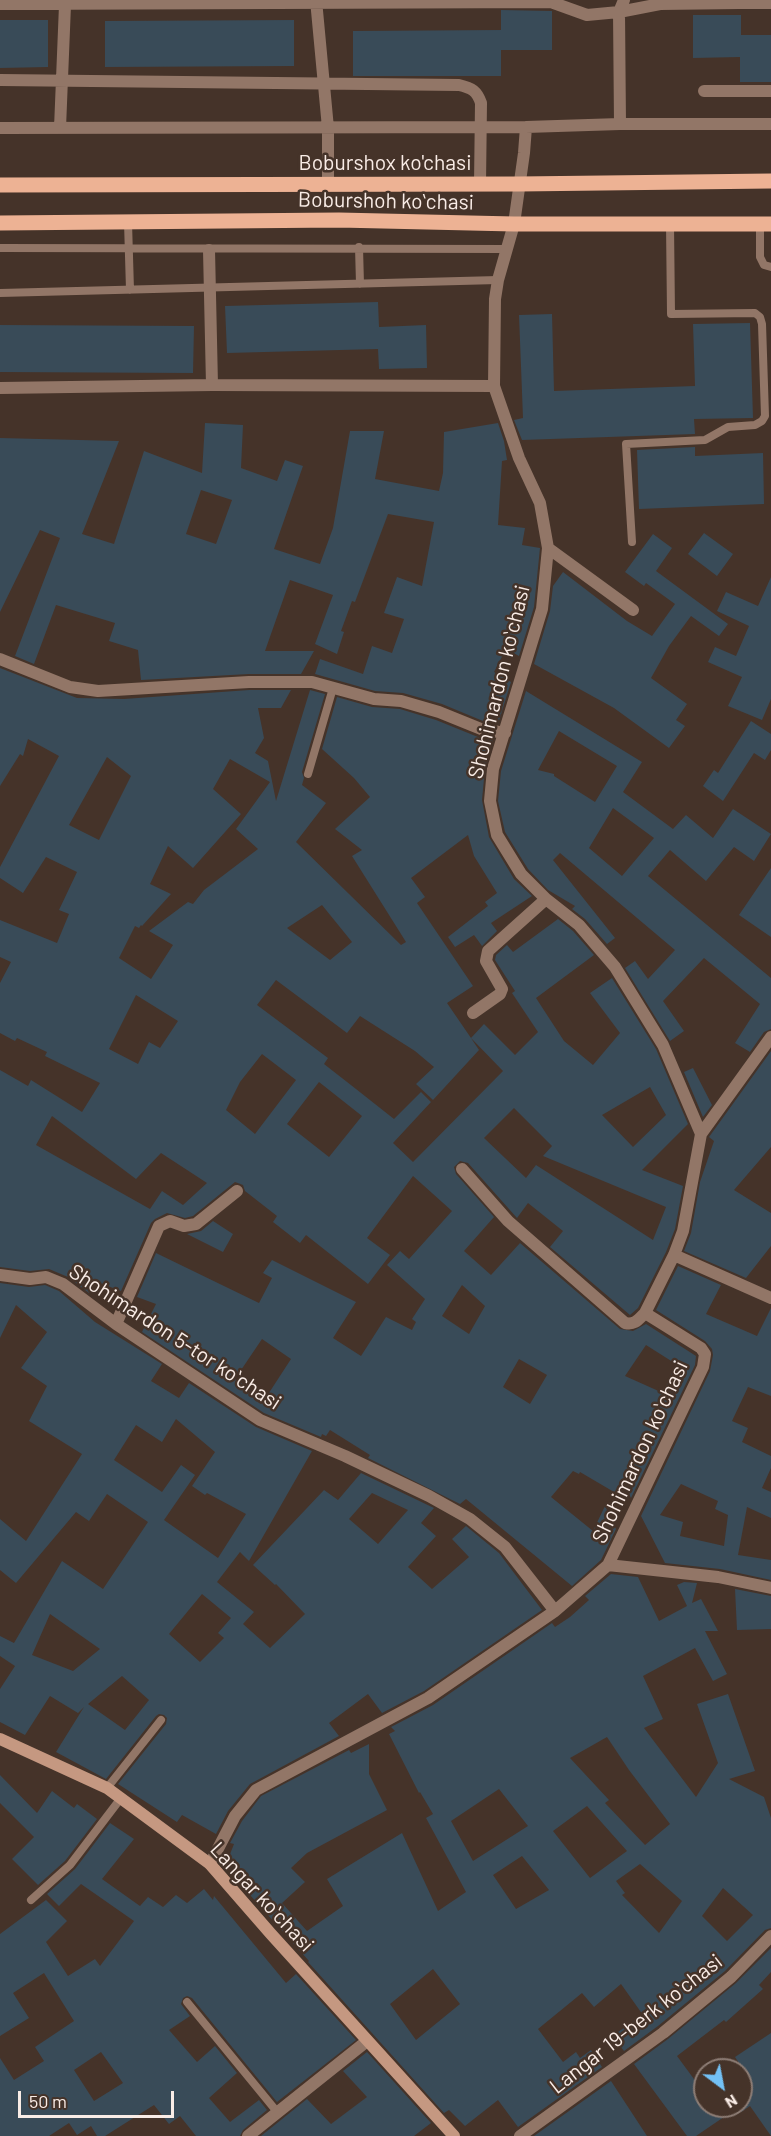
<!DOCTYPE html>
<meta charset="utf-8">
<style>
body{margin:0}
#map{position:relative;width:771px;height:2136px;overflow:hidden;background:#453329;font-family:Barlow,sans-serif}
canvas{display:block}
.north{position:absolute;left:693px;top:2058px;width:60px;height:60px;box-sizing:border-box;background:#453329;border:2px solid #8d7d75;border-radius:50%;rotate:148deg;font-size:16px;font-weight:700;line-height:24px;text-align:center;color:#f9ece6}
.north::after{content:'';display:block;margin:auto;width:21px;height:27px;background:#73c1f5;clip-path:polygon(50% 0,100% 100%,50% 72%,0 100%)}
.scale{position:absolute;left:18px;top:2091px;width:156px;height:27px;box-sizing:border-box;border:3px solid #f9ece6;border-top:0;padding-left:8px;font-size:18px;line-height:21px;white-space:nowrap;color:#f9ece6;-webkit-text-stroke:4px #453329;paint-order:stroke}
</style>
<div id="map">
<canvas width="771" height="2136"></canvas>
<div class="north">N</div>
<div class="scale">50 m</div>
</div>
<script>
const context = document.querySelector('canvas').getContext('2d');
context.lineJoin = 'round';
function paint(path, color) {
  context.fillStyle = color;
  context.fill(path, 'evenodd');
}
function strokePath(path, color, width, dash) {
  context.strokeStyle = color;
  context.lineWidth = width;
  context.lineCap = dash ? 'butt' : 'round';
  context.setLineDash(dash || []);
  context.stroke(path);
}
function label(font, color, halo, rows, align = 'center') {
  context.font = font + ' Barlow,sans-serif';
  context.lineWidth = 5;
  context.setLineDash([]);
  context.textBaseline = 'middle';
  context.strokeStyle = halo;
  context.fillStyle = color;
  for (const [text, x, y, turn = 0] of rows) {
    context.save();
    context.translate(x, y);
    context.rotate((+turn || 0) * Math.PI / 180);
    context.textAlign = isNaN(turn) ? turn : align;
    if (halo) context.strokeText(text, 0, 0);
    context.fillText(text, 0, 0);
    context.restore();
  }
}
paint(new Path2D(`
 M501,10l51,1v39h-51v26h-148v-45l148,-1z
 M693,15h48v20h30v47h-31v-25l-47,1z
 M0,20h48v47l-48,1z
 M294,20v46l-189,1v-46z
 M378,302l1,25 47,-2 1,43 -48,1 -1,-20 -151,4 -2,-47z
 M552,314l2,77 141,-5 -2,-62 57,-1 3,95 -59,1 1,15 -173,6 -8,-20 9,-2 -4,-103z
 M0,325l194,1 -1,47 -193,-1z
 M205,423l38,2 -2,43 36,13 8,-21 18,6 -29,83 46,15 13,-36 17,-97h34l-9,48 64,12 4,-18 1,-41 54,-9 6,18 3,19 -5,1 -4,64 27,3 -3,17 18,3 -6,59 -15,49 -13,-7 -12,23 17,10 -13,42 -15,-3 -41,-17 -39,-11 -28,-2 -60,-17 5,-15 43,15 9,-28 20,7 12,-34 -20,-6 13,-36 25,9 12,-64 -46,-8 -33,88 -3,-1 -11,30 3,1 -7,22 -22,-10 18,-49 -43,-15 -25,71h49l-13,23h-52l-108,6 -3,-30 -29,-9 6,-18 -59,-18 -22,59 -19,-8 45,-118 -20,-8 -40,82v-174l119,3 -37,93 32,10 30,-93 58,22zM201,490l31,10 -16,44 -30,-10z
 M695,447v9l68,-3 1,51 -125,5 -2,-59z
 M704,533l29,21 -16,22 -29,-22z
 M653,534l19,14 -16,23 72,53 -9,12 -28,-20 -22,30 -18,32 36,26 -11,16 9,6 -16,22 -55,-40 -80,-44 16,-53 3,-25 10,-14 64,49 25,15 23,-32 -29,-21 -2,3 -19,-14z
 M771,577v122l-9,21 -34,-14 14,-29 -34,-15 7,-15 21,9 13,-30 -32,-15 9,-19 32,14z
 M0,668l77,30 47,1 125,-9h42l-10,18h-23l6,30 -9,15 13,8 8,40 34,-111 15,4 -23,78 2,6 -2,7 24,18 -30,39 105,103 5,-3 -54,-86 10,-6 -27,-21 35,-32 -16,-19 -32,-29 15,-52 35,10 28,2 36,11 42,17 15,2 -8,29 -3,32 7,37 25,42 18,17 -41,27 6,8 -15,15 -8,-11 -19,12 -7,-10 40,-31 -3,-4 12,-9 -23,-37 -6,-21 -57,43 14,19 -8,6 56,83 -26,17 24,35 13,-14 31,31 23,-23 -26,-39 3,-2 -20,-31 1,-5 11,-10 6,7 45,-33 15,12 21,24 -58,43 28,43 29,24 27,-32 -30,-40 22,-15 44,71 32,75 -46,46 41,16 -8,43 -9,23 -28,56 -8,7 -80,-68 13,-16 -35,-28 -11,15 -49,-55 -8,-2 -6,6 2,7 38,43 -30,34 27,24 29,-32 100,86 13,2 13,-7 50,32 -1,9 -64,133 -6,-12 -11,6 -34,-20 -1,2 -6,-3 -22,26 42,34 12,-25 11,23 -15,31 -29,26 -106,-87 -6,5 -92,-46 2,-3 -40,-25 -4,6 -4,-2 -1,3 -57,-24 -122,-81 14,-28 -19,-7 19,-44 103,50 13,-25 -9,-5 9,-13 84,42 -23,36 28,18 25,-39 26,13 4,-8 -4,-3 13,-20 -38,-34 13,-14 9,8 43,-48 -39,-35 -46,62 23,17 -22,29 -62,-49 -6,8 -27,-21 4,-6 -32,-25 -2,-6 -8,-3 -42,34 -8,2 -18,-5 -12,6 -4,4 -30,68 -24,-9 -8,11 -21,-16 -19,-8 -19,2 -30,-4v-197l28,16 3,-6 51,32 18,-29 -55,-27 2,-4 -30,-14 -2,3 -15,-8v-50l11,-21 -11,-5v-37l57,23 12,-29 -10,-4 18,-38 -31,-15 -23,36 -23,-15v-11l59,-111 -31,-17 -5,17 -3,-2 -20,32zM107,757l24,19 -32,64 -30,-15zM230,759l40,23 -34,47 22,20 -54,41 -11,14 -5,-2 -39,29 24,14 -22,34 -32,-21 16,-32 4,2 2,-3 1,1 29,-32 -21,-10 18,-38 25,22 48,-54 -28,-25zM322,905l30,37 -22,18 -43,-32zM276,980l71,53 13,-17 55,35 19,16 -18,17 17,16 46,-50 -8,-12 32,33 -90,91 -20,-19 38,-41 -10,-10 -27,27 -38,-30 -32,-25 4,-6 -71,-53zM136,995l42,26 -18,27 -11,-6 -11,22 -29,-15zM262,1054l34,26 -41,54 -29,-24 14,-28zM319,1082l43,34 -33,41 -42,-33zM650,1087l16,28 -33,32 -31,-32zM514,1108l38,38 -9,10 123,51 -13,33 -117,-75 -10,13 -42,-40zM52,1116l84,63 25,-26 46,30 -24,22 -21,-14 -12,18 -114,-64zM462,1285l23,21 -16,28 -27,-18zM262,1339l29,20 -26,40 -30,-20zM646,1345l30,19 -13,29 -38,-17zM519,1359l28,16 -17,29 -27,-17z
 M526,691l116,71 -19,30 50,37 13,-14 27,23 20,-29 38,25 -17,27 -20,-14 -28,34 -36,-31 -22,26 123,102v51l-7,3 -14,20 -15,-9 25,-39 -56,-46 -41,43 21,30 -14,10 -45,-73 10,-7 13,18 27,-29 -115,-97 -7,7 62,78 -8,6 -22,-25 -13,-10 3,-3 -27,-16 -20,-21 -23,-37 -7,-31 3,-30zM559,731l58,35 -22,36 -41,-26v-2l-16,-4zM613,808l41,30 -32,38 -33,-28z
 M751,721l20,13v16l-6,10 -11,-7 -31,48 -20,-15 11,-16 4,3z
 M771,868v69l-32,-22z
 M771,1051v96l-37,43 37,23v33l-25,32 -62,-27 7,-18 9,-51 14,-41 -5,-4z
 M693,1068l19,37 -9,12 -19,-45z
 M213,1221l20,13 -10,18 -36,-18 14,-3z
 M678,1266l43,19 -15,29 51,22 14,-28v88l-23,-9 -16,34 16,7 -6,14 29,14v12l-9,20 9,4v26l-24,-11 -9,48 33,5v20l-51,-11 -55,-6 -24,-47 69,-145 3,-16 -1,-6 -7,-8 -49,-31zM681,1484l37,17 -3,8 13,6 -4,31 -44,-10 3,-14 -23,-7z
 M0,1283l29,4 16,-2 14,6 36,31 67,42 -11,17 28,17 10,-15 67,44 56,24 -63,110 -9,-9 -23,30 37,30 -11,12 27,24 35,-34 -29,-30 -1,1 -22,-20 71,-75 14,10 23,-27 73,35 -13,15 15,13 -28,31 24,22 37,-32 -17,-18 14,-13 33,27 43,57 -118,81 -42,22 -14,-19 -39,29 10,13 -89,48 -22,27 -12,23 -34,-19 -5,7 -59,-38 48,-60 1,-6 -3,-3 -5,-1 -3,2 -50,63 -50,-27 28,-45 -6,6 -28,-17 -25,39 -25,-13v-33l15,-23 -15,-10v-20l14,7 48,-82 41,28 45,-67 -41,-28 -18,27 -13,-9 -60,71 -16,-13v-51l26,22 56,-87 -53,-33 18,-35 -26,-18 26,-36 -31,-27 -16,33zM176,1419l39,33 -23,34 13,9 2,-2 39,21 -28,44 -54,-38 31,-45 -14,-10 -19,27 -48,-32 22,-35 26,17zM372,1493l36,17 -30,34 -29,-25zM202,1594l29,24 -13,15 6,5 -24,24 -31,-28zM50,1614l50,35 -27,22 -41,-16zM122,1676l27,24 -24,30 -37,-26z
 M611,1574l27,3 21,44 28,-15 -10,-21 7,-3 13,1 -5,20 9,-4 17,32h-13l22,43 -14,7 -18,-33 -52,28 20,43 -19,9 52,69 22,-34 -21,-59 31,-10 27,77 -26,8 35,18 7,21v110l-6,2 -40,41 -67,55 -34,25 -12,-15 31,-21 -22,-31 -27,23 -12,-14 -44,36 25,33 13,-10 4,6 11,-8 11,17 -84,60 -20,-27 -33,26 -16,-16 -5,3 -136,-151 1,-1 -84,-94 9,-23 -4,-1 12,-22 19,-25 88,-46 2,3 18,-9v30l18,36 -80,43 -16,15 14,14 -23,21 25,28 36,-25 -16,-27 75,-46 36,78 28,-19 -40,-74 7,-4 -13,-22 -1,1 -30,-59 6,-3 -4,-4 42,-22 119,-82 3,4 15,-10 19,-17 -4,-4zM607,1737l22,33 41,54 -25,21 -40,-42 4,-3 -39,-42zM499,1789l29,37 -55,35 -22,-40zM587,1806l40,45 -37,27 -37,-47zM522,1856l27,34 -33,19 -23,-34zM640,1864l42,37 -23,32 -37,-38 3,-2 -9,-12zM723,1888l30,27 -26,26 -25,-25zM433,1969l27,35 -44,36 -26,-36z
 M735,1589l36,7v33l-34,1z
 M0,1775l37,38 15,-22 22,17 3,-4 20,15 -32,42 -27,24 -26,-26 22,-22 -34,-34z
 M110,1823l24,16 -32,40 38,27 8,-9 15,10 13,-12 11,8 17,-14 9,11 1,-4 72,87 10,-9 60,66 -79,62 -85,-104 -5,-2 -4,2 -2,6 9,12 -21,14 28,32 18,-16 22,27 -28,25 21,24 29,-22 8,10 -24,20 -3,6h-44l-16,-20 -11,8 -15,-19 -49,31h-8l-6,-10 -14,9 -8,-12 -20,13h-49v-78l14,22 30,-19 -9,-14 39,-26 -30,-48 -31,20 16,25 -29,18v-102l46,-34 21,21 -21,21 22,34 27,-17 5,7 34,-45 -53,-37 -22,22 -12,-12 28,-25zM101,2052l22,31 -29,18 -20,-31z
 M771,1948v24l-12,13 4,4 -37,33 -2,-2 -47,36 28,38v12h35l-44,30h-9l-53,-72 34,-25 68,-56z
 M771,2033v103l-21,-30 -9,6v-46l-6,-9z
 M367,2052l64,71 -17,13h-153l46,-37 24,25 36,-27 -24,-26z
 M611,2081l36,55h-113z`), '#394b58');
strokePath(new Path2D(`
 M128,222l2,68
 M760,224v33l4,8 7,2
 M359,247l1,37
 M0,248l508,1
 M0,293l498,-13
 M632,542l-6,-98 79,-4 23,-13 27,-2 7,-4 3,-5 -3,-92 -2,-7 -5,-4 -84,1 -1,-90
 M308,774l25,-86
 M107,1788l54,-68
 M31,1900l39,-35 51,-67
 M187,2002l91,111`), '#927667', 8);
strokePath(new Path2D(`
 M316,0l12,128v56
 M739,3h32
 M0,4l551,-2 36,13 32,-3 41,-8 79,-1 4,-3
 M0,80l459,5c13,3 18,6 22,18l-1,81
 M704,91h67
 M620,124h151
 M0,128l526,-1
 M60,128l5,-123
 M209,250l3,135
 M0,388l212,-3 282,1
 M548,548l85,62
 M0,659l70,28 28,4 151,-9h63l62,17 27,2 38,11 42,17 24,4
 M473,1013l27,-19 2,-5 -16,-28 2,-10 58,-52
 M701,1134l70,-97
 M462,1169l46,52 117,102c10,2 13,-3 20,-10
 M674,1255l97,43
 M0,1275l30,4 16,-2 17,7 53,40 144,96 85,36 84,40 41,23 35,28 50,64
 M116,1324l43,-98 11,-5 14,5 12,-2 41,-33
 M608,1565l110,12 53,11
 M210,1864l25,-48 21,-26 172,-92 127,-87 53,-46 95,-198 2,-13 -4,-6 -56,-35 29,-58 9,-24 18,-97 -38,-89 -48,-78 -36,-42 -33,-26 -25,-25 -24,-39 -7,-34 3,-32 49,-160 6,-61 -8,-45 -21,-45 -25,-72 1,-87 3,-19 16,-56 10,-71 2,-26 94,-3 -1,-112 5,-12
 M248,2136l119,-95
 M520,2136l143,-103 68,-56 40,-41`), '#927667', 12);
strokePath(new Path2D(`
 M0,1739l107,49 103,76 61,70 183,202`), '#c59881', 12);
strokePath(new Path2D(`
 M0,185l519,-1 252,-3
 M0,223l339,-3 175,4h257`), '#edb294', 15);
label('21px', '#f9ece6', '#453329', [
 ["Boburshox ko'chasi",385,163],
 ["Boburshoh koʻchasi",386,201,1],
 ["Shohimardon koʻchasi",499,682,-76],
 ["Shohimardon 5-tor koʻchasi",175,1337,33],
 ["Shohimardon koʻchasi",640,1452,-65],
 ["Langar koʻchasi",262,1897,47],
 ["Langar 19-berk koʻchasi",636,2024,-38]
]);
</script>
